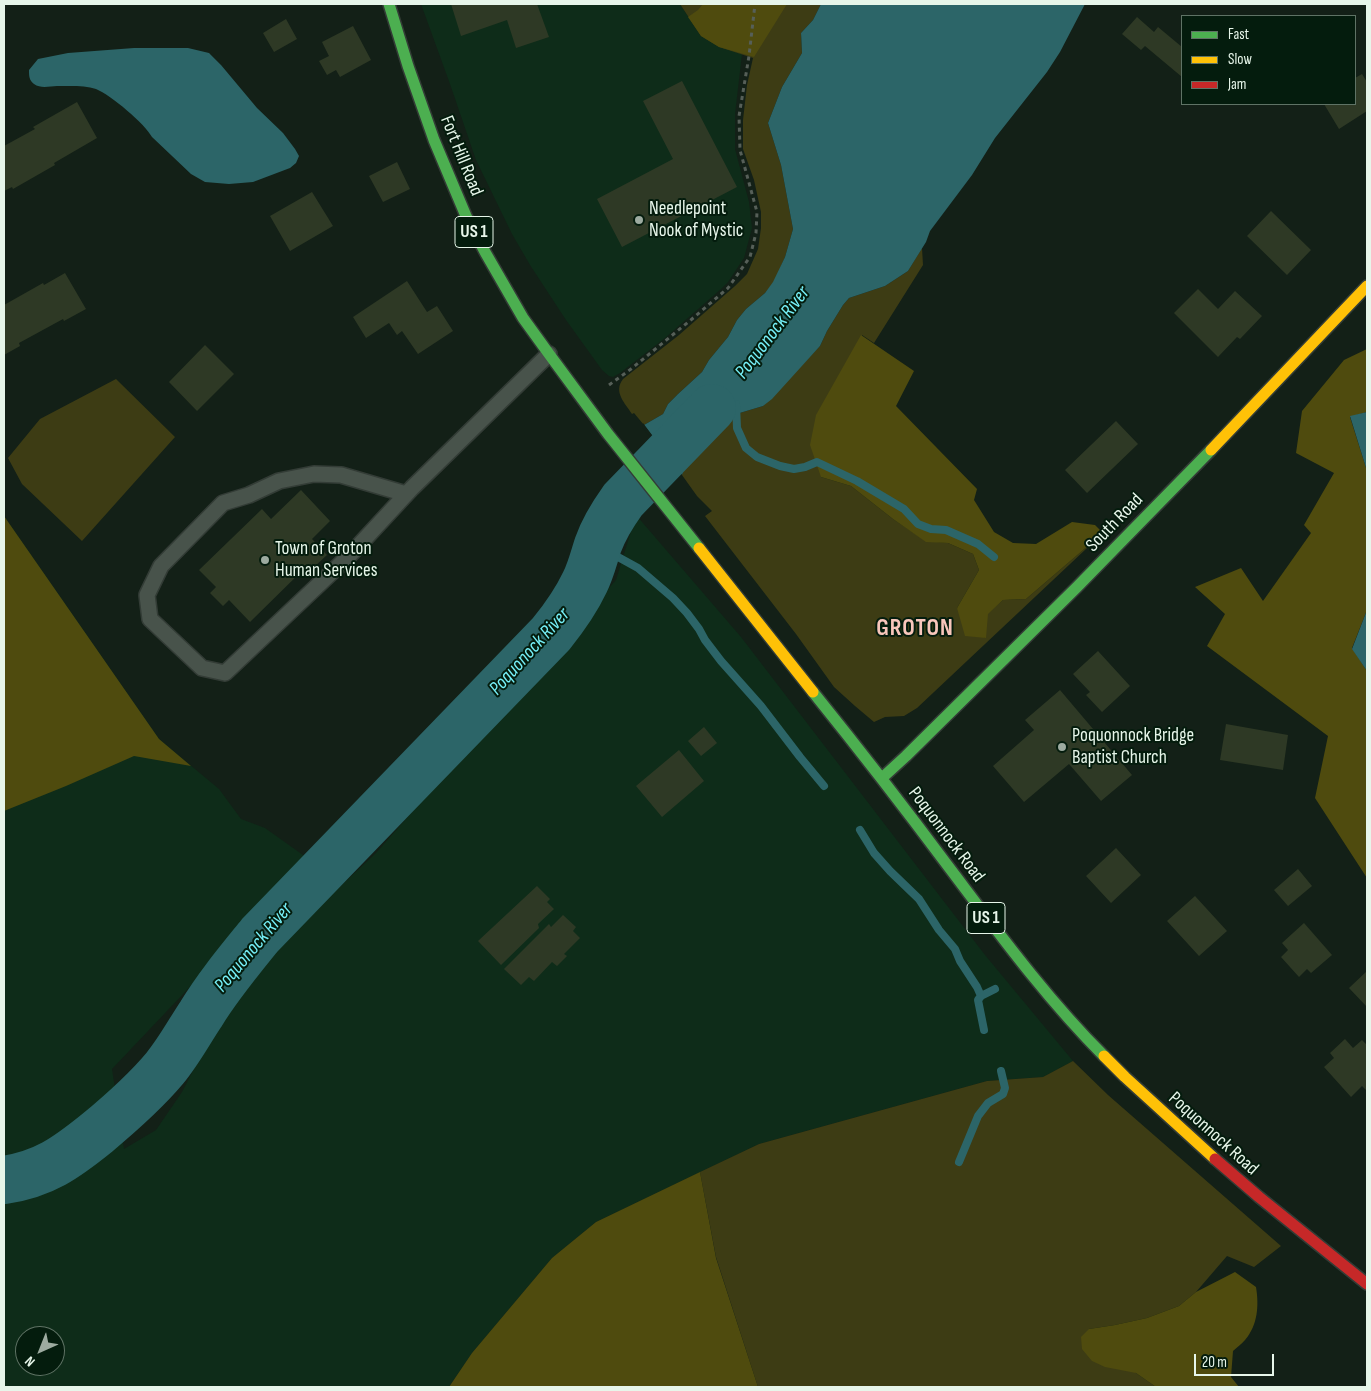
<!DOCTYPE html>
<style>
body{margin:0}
#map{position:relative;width:1371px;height:1391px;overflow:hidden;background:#132017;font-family:"Sofia Sans Condensed",sans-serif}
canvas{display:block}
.frame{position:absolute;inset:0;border:5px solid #e7f6ea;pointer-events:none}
.legend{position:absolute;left:1181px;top:15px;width:175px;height:90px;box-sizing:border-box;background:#041c0d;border:1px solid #5f7365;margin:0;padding:6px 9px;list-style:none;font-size:15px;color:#e7f6ea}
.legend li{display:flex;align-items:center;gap:10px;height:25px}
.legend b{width:25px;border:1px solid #5f7365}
.north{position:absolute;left:15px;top:1326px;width:50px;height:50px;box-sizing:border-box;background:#041c0d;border:1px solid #5f7365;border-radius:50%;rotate:224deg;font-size:14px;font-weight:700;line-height:20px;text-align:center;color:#e7f6ea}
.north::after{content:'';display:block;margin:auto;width:18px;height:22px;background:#9daba0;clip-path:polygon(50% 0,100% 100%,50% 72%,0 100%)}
.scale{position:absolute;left:1194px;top:1354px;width:80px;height:22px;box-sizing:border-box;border:2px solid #e7f6ea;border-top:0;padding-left:6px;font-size:15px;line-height:18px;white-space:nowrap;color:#e7f6ea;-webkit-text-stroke:4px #041c0d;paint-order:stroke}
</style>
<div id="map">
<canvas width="1371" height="1391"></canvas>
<div class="frame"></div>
<ul class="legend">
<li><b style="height:6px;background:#4caf50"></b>Fast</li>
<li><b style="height:6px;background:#ffc107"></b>Slow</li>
<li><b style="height:6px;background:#c62828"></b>Jam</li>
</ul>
<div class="north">N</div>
<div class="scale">20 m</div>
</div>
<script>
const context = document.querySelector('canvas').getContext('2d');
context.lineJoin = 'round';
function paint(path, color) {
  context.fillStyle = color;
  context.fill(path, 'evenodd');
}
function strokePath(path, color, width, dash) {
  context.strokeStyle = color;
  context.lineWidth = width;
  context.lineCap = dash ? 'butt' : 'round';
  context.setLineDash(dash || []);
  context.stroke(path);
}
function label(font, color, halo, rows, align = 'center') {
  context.font = font + ' "Sofia Sans Condensed",sans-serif';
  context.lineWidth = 4;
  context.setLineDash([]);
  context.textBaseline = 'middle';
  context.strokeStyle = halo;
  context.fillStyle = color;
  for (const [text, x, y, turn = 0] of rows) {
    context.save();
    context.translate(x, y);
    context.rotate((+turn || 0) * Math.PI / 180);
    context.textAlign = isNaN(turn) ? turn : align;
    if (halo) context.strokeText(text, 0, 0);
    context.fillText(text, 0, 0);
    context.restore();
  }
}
paint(new Path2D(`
 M421,4h259l21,32 41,18 -7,60v35l14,53 3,26 -8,30 -16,24 -7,7 -56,49 -45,35 -7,4 -4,-1 -7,-6 -36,-50 -36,-55 -18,-31 -36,-74 -26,-76z
 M636,515l105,122 244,318 88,106 -30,16 -56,4 -228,63 -163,78 -44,36 -80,95 -23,34h-445v-871l155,223 60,50 22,30 24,9 45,32 -198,209 12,80 32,-19 26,-38 48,-93 85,-89 61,-57 240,-273zM25,1336h30v30h-30z`), '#0e2c19');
paint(new Path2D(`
 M680,4h141l-8,16 -12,13 1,20 -20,34 -14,36 13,42 12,64 -8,28 -11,25 -9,11 -19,16 -9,11 -9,17 -19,23 -7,12 -24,22 -10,10 -5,10 -19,11 -10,-12 -2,1c-7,-11 -19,-22 -9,-35l56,-44 56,-49 12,-12 11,-25 3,-21v-16l-7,-32 -11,-31v-29l4,-35 6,-27 -34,-11 -18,-11z
 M922,248l1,17 -49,78 -12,-8 -41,142 30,9 42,33 33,22 22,2 25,11 6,16 -22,38 28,30 2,-24 16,-14 23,-1 77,-66 -186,175 -13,8 -19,1 -11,5 -19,-16 -21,-19 -38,-53 -91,-118 7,-5 -15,-15 -15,-21 8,-26 16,-18 27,-16 30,-9 57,-60 7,-15 16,-26 6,-7 36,-12 23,-15z
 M116,379l59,58 -93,104 -60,-57 -14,-26 32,-39z
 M1073,1061l35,34 173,151 -27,21 -27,-11 -31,36 -17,14 -32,12 -32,7 -26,4 47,44 20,14h-398l-42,-130 -16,-85 59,-28 228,-63 56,-4z`), '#3d3c14');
paint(new Path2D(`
 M703,4h84l-33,53 -35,-10 -18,-11 -13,-19 10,-7z
 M861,335l53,36 -18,35 81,83 -3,11 20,32 19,11 23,1 36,-22 23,3 8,8 -77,66 -23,1 -15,14 -2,24 -21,-2 -8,-28 22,-38 -6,-16 -25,-11 -22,-1 -33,-23 -42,-33 -30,-9 -11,-32 6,-30z
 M1367,349v63l-17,5 17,54v139l-15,38 15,23v207l-52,-80 13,-62 -121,-90 18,-32 -30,-27 46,-19 22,33 48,-68 -7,-8 30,-52 -38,-20 6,-42 42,-51z
 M4,516l155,223 32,27 -57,-10 -68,30 -62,25z
 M700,1172l16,86 42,129h-309l23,-34 80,-95 44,-36z
 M1235,1272l21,15c3,18 2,38 -11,53 -3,4 -8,7 -12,11l-2,26 8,10h-83l-20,-14 -31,-6 -13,-6 -10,-12 -1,-12 8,-8 26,-4 32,-7 32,-12 17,-14z`), '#4f4b0e');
paint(new Path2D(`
 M821,4h264l-25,48 -13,20 -52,66 -23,37 -42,56 -4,11 -18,29 -23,15 -36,12 -6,7 -16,26 -7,15 -48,53 -9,7 -30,9 -27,16 -16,18 -8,26 -38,-50 19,-11 5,-10 10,-10 24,-22 7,-12 19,-23 9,-17 9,-11 19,-16 8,-11 12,-25 8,-28 -12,-64 -13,-42 14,-36 20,-34 -1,-20 12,-13z
 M134,48h54l21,5 12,12 36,43 26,25 12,16 4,7 -3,7 -6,5 -37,14 -24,2 -24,-2 -14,-8 -39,-37c-7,-13 -41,-42 -56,-48 -11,-4 -27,-3 -39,-3 -7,0 -16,3 -23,-2 -5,-4 -5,-8 -5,-14l9,-11 30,-6z
 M1367,412v59l-17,-55z
 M1367,610v61l-15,-22z`), '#2c6568');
paint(new Path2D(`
 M643,423l39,52 -1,2 -39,-50z`), '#132017');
strokePath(new Path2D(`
 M736,404l1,24 9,20 11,9 23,9 14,3 11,-2 12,-5 40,19 47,28 14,15 13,5 15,1 32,14 16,13
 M598,546l40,22 35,30 14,15 12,16 6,11 16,21 40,45 39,51 24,29
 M860,830l14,23 16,18 29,28 20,31 16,19 5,12 17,26 4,9
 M984,1030l-6,-30 3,-4 14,-7
 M959,1162l19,-46 10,-13 15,-9 2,-6 -4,-17`), '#2c6568', 8);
strokePath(new Path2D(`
 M4,1180c40,-6 62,-22 93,-47 24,-20 48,-41 68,-65 14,-17 24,-36 36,-54 17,-28 38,-53 59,-79l291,-301c13,-16 25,-33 34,-52 6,-12 9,-25 13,-37 6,-17 15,-31 25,-45l89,-92`), '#2c6568', 48);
paint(new Path2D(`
 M451,4h86l12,33 -33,11 -9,-28 -46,16z
 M1137,17l17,15 4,-5 24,20v30l-37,-31 -4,4 -19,-16z
 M286,19l11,20 -23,13 -11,-19z
 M353,26l18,34 -31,17 -4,-7 -9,5 -8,-14 10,-5 -7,-14z
 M1362,74l5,8v29l-28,18 -15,-25h31v-26z
 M682,81l55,106 -115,60 -25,-48 76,-40 -30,-58z
 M77,102l20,36 -43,25 1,2 -42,24 -1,-2 -8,4v-45l31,-17 -2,-2z
 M397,162l13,27 -27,13 -14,-26z
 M312,192l21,34 -43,25 -20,-35z
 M1271,211l40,39 -24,25 -40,-39z
 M65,273l21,36 -22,12 -1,-2 -44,24 1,3 -16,9v-50l39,-22 1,2z
 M407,281l20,31 10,-6 16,25 -35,23 -16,-23 -5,4 -8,-12 -23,15 -13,-21z
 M1198,289l20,20 17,-18 27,25 -22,23 -3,-2 -19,20 -44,-44z
 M205,345l29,29 -37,37 -28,-29z
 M1116,421l22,23 -51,49 -22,-23z
 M301,490l29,31 -18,18 15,16 -15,14 -4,-4 -58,57 -21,-22 -6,6 -13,-13 6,-6 -17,-17 63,-61 9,10z
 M1098,651l32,35 -28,26 -16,-17 4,-3 -17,-18z
 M1060,690l72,85 -31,26 -32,-37 -45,38 -31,-36 41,-36 -9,-10z
 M1226,724l62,11 -5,35 -63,-10z
 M704,727l13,16 -16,13 -13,-15z
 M679,750l25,31 -42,36 -26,-31z
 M1116,848l25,27 -30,28 -25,-27z
 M1298,869l14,17 -24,20 -14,-16z
 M537,886l13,13 -3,3 7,7 -16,15 1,4 -38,37 -23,-24z
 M1195,896l32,35 -28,25 -32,-35z
 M563,915l13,12 -3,4 7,7 -16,16 3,2 -10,10 -5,-4 -18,19 -5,-4 -8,8 -17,-16 45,-45 2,3z
 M1304,923l28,32 -21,18 -4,-4 -8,8 -18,-20 7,-7 -6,-7z
 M1367,971v36l-18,-19z
 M1345,1039l8,9 9,-8 5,5v46l-5,-5 -11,11 -27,-30 10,-9 -4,-5z`), '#2e3925');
const lane = new Path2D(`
 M406,494l-65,-19 -27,-1 -35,7 -30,14 -26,8 -62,63 -14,29 3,24 52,49 23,5 124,-117 63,-68 137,-134`);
const fast = new Path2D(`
 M389,4l19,62 26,74 32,76 19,36 38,66 26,36 59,80 91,114
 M813,692c46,57 91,115 135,174 50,66 98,132 156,190
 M882,778l24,-22 171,-169 134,-137`);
const slow = new Path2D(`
 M1211,450l156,-164
 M699,548l114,144
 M1104,1056l21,21 90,82`);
const jam = new Path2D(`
 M1215,1159l44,38 108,87`);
strokePath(lane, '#333c36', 18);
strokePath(fast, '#333c36', 14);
strokePath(slow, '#333c36', 14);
strokePath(jam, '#333c36', 14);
strokePath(new Path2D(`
 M609,385l22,-16 61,-50 36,-31 22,-31 6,-24 1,-21 -17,-62 -1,-34 10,-60 6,-52`), '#565f58', 3, [4, 4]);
strokePath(lane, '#48534b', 15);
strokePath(fast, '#4caf50', 11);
strokePath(slow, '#ffc107', 11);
strokePath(jam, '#c62828', 11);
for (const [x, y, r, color] of [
 [639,220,5,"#9daba0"],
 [265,560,5,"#9daba0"],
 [1062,747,5,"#9daba0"]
]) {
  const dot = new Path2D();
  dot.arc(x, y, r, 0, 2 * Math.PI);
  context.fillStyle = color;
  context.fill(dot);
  strokePath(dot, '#041c0d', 2);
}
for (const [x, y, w] of [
 [474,232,38],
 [986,918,38]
]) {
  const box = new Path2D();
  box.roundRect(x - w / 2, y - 15.5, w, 31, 4);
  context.fillStyle = '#041c0d';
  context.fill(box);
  strokePath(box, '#e7f6ea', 1);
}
label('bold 18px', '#e7f6ea', null, [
 ["US 1",474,232],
 ["US 1",986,918]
]);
label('19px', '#e7f6ea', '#041c0d', [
 ["Fort Hill Road",461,156,68],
 ["South Road",1115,523,-46],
 ["Poquonnock Road",946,835,53],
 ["Poquonnock Road",1213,1134,42]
]);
label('19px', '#e7f6ea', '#041c0d', [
 ["Needlepoint",649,209],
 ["Nook of Mystic",649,231],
 ["Town of Groton",275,549],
 ["Human Services",275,571],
 ["Poquonnock Bridge",1072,736],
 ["Baptist Church",1072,758]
], 'left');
label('italic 20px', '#76f0f8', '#041c0d', [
 ["Poquonock River",773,333,-53],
 ["Poquonock River",530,652,-48],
 ["Poquonock River",254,948,-50]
]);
context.letterSpacing = '1px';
label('bold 24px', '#f8c6bb', '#041c0d', [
 ["GROTON",915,629]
]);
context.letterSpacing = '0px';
</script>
